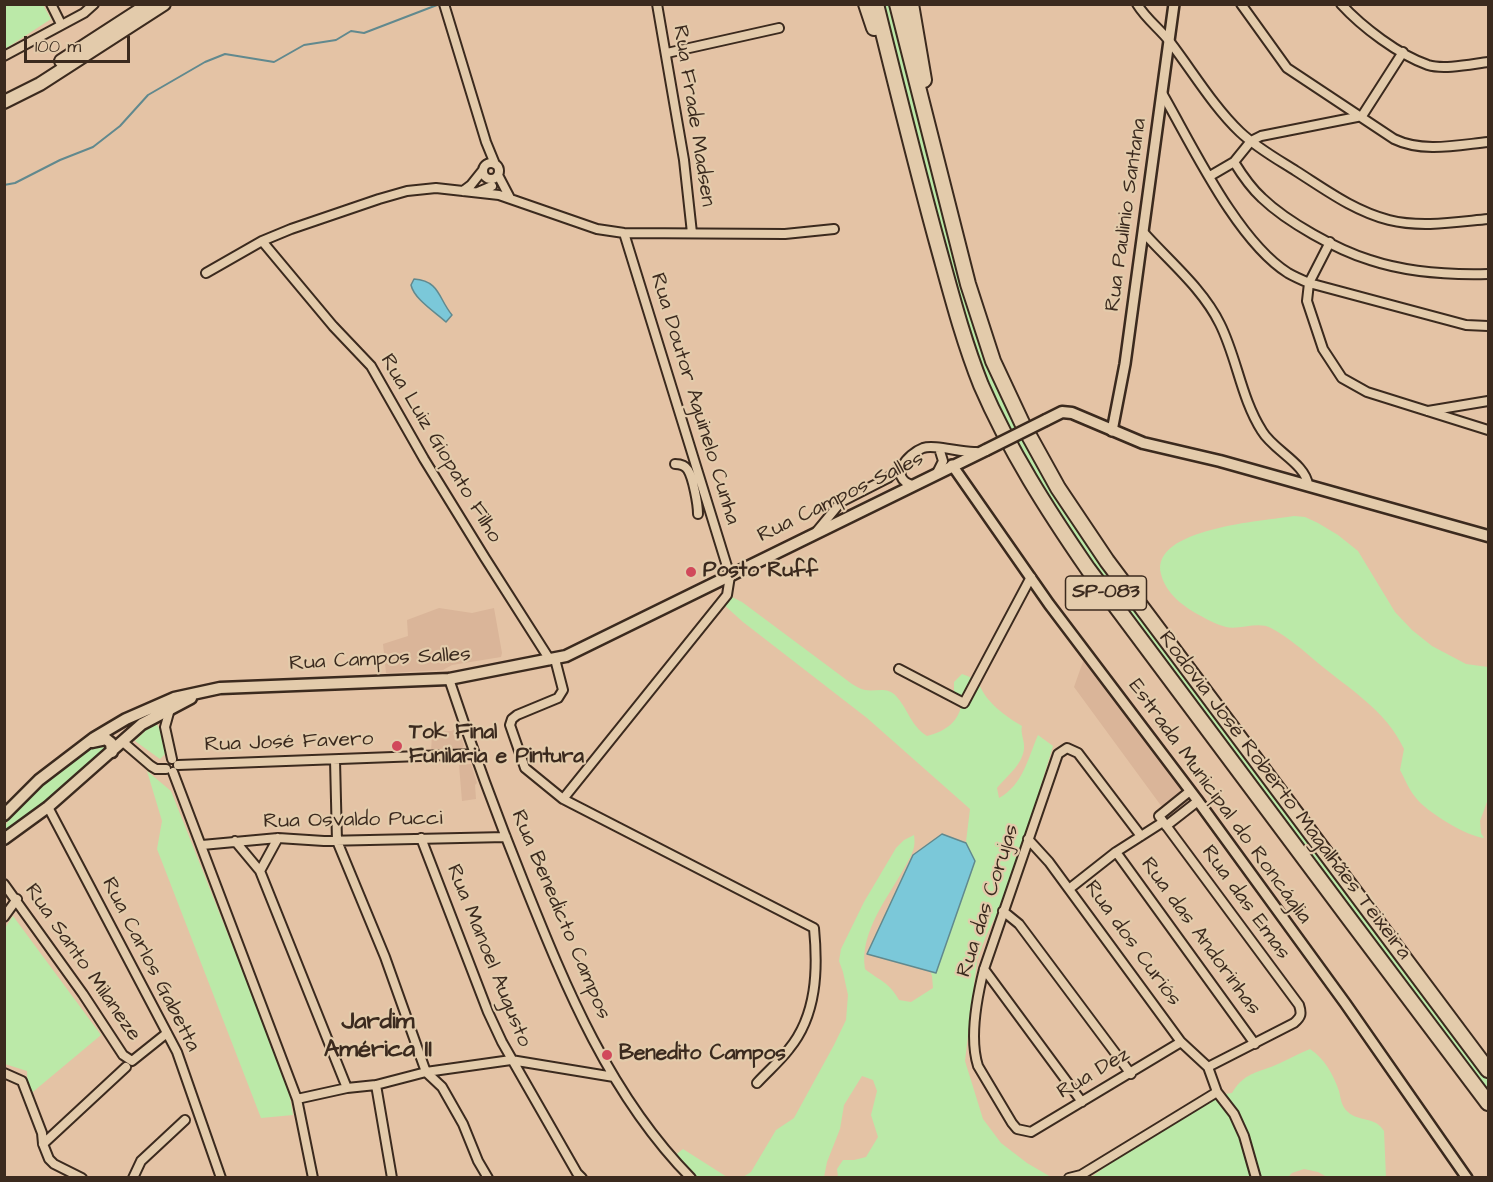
<!DOCTYPE html>
<meta charset="utf-8">
<style>
body{margin:0}
#map{position:relative;width:1493px;height:1182px;overflow:hidden;background:#e4c3a5;font-family:"Architects Daughter",sans-serif}
canvas{display:block}
.frame{position:absolute;inset:0;border:6px solid #3b2a1e;pointer-events:none}
.scale{position:absolute;left:24px;top:36px;width:106px;height:27px;box-sizing:border-box;border:3px solid #3b2a1e;border-top:0;padding-left:8px;font-size:18px;line-height:21px;white-space:nowrap;color:#3b2a1e;-webkit-text-stroke:4px #e3cbab;paint-order:stroke}
</style>
<div id="map">
<canvas width="1493" height="1182"></canvas>
<div class="frame"></div>
<div class="scale">100 m</div>
</div>
<script>
const context = document.querySelector('canvas').getContext('2d');
context.lineJoin = 'round';
function paint(path, color) {
  context.fillStyle = color;
  context.fill(path, 'evenodd');
}
function strokePath(path, color, width, dash) {
  context.strokeStyle = color;
  context.lineWidth = width;
  context.lineCap = dash ? 'butt' : 'round';
  context.setLineDash(dash || []);
  context.stroke(path);
}
function label(font, color, halo, rows, align = 'center') {
  context.font = font + ' "Architects Daughter",sans-serif';
  context.lineWidth = 4.5;
  context.setLineDash([]);
  context.textBaseline = 'middle';
  context.strokeStyle = halo;
  context.fillStyle = color;
  for (const [text, x, y, turn = 0] of rows) {
    context.save();
    context.translate(x, y);
    context.rotate((+turn || 0) * Math.PI / 180);
    context.textAlign = isNaN(turn) ? turn : align;
    if (halo) context.strokeText(text, 0, 0);
    context.fillText(text, 0, 0);
    context.restore();
  }
}
paint(new Path2D(`
 M439,608l33,5 22,-5 8,45 -1,4 -49,8 -9,5 -57,3 -3,-29 25,-8 -1,-16z
 M1085,656l99,134 -22,17 -88,-120z
 M458,728l6,17 -2,4 -5,4h-26l1,-21 19,-1z
 M471,764l6,19 -2,2 1,14 -14,2 -3,-36z`), '#dab599');
paint(new Path2D(`
 M5,4l38,1 8,14 -46,30z
 M881,5h11l36,143 98,291 462,638v19l-408,-548 -63,-103 -26,-51 -31,-82z
 M1294,516l11,1 13,6 20,12 20,16 37,61 17,18 20,16 34,18 22,3v132l-8,22 1,12 3,5c-18,-2 -57,-26 -68,-40 -7,-8 -11,-19 -16,-28l4,-21c-18,-39 -55,-60 -86,-86 -15,-13 -29,-25 -47,-35 -13,-7 -31,2 -45,-1 -8,-2 -18,-7 -25,-11 -17,-9 -35,-22 -40,-42 -11,-46 103,-53 133,-58z
 M732,597l10,5 110,82c4,2 8,5 13,6 11,2 22,-4 31,6 12,13 15,30 31,40 19,-5 32,-14 35,-34l-8,-8v-12l8,-8c19,6 16,12 26,25 9,11 22,20 34,27 -2,7 3,15 2,23 -2,16 -17,27 -27,39l2,10c24,-13 29,-40 39,-63l15,11 -43,141 -24,49 -9,24 -12,101 18,58 18,24 26,20 24,14h-213l-1,-8 6,-9h11l12,-3 12,-20 -7,-22 6,-24 -4,-11 -11,-4 -18,29 -4,24 -13,33 -3,15h-81l8,-5 25,-42 18,-12 40,-73 12,-25 2,-25 -5,-23 -4,-11 2,-12 23,-47 32,-54 8,-8 10,-5c2,13 -2,19 -8,30 -17,31 -47,67 -41,104 15,12 24,13 34,31l12,2 22,-14 -1,-12 -5,-15 37,-103 6,-49 -103,-91 -124,-96 -20,-18z
 M155,721l5,9 5,24 -5,5 -25,-18z
 M107,740l2,7 -80,71 -24,13v-5l8,-13 73,-66z
 M147,771l24,20 117,295 5,29 -32,3 -104,-269 5,-28z
 M13,916l88,119 -73,61 -1,-25 -22,-7v-136z
 M1310,1049c15,10 23,25 29,42 2,8 2,15 9,21 10,10 27,4 36,19l2,46h-59l-9,-5 -14,-3 -12,4 -5,5h-197l109,-80 33,-5c10,-17 21,-20 39,-26 13,-5 26,-13 39,-18z
 M683,1149l44,28h-32c-6,-8 -15,-13 -21,-21z`), '#bbe9a8');
const water = new Path2D(`
 M414,279c26,2 24,19 38,36l-6,7c-11,-10 -32,-23 -35,-37z
 M942,834l24,9 9,18 -39,112 -69,-19 46,-99z`);
paint(water, '#7bc8d9');
strokePath(water, '#61898e', 1.5);
strokePath(new Path2D(`
 M4,185l11,-2 45,-23 33,-13 27,-21 28,-31 57,-33 20,-8 49,8 30,-17 32,-5 15,-9 13,2 73,-28`), '#61898e', 2);
const minor = new Path2D(`
 M51,4l10,20
 M444,4l42,138 9,22
 M657,4l27,156 8,73
 M1137,4c9,15 23,25 33,38 23,30 43,64 70,90 17,16 37,27 56,39 30,19 58,40 93,49 32,8 67,2 99,-1
 M1241,4l46,64 107,71c29,14 64,6 94,3
 M1341,4c21,23 58,51 87,61 16,5 44,-1 60,-3
 M667,53l112,-25
 M4,56l80,-43 10,-9
 M1162,93c30,52 75,148 126,180 7,4 14,7 21,10l157,42 22,1
 M1234,162c8,13 17,26 28,36 25,24 75,52 108,62 36,12 80,15 118,14
 M483 171a8 8 0 1 1 16 0a8 8 0 1 1-16 0Z
 M498,175l12,23
 M1210,176l24,-14 17,-21 10,-5 101,-20 41,-64
 M463,191l8,-6 12,-15
 M478,192l14,-6
 M624,233l106,343 -3,19 -164,204 251,129c4,41 3,87 -25,121 -9,12 -21,22 -32,34
 M1144,233c26,29 59,56 76,91 17,34 21,74 42,107 11,19 44,33 46,54
 M262,241l71,85 38,40 53,93 61,99 65,102
 M1330,242l-21,41 -2,18 16,48 19,29 25,14 121,38
 M206,273l56,-32 29,-12 88,-30 28,-8 29,-3 63,7 98,34 27,4 161,1 49,-5
 M1428,411l60,-10
 M675,464c5,0 10,1 13,6 5,8 10,34 10,44
 M937,473l6,-12 -4,-13
 M912,485c-24,-8 -5,-31 11,-37 12,-4 38,5 53,4
 M817,531l24,-29 47,-24 14,-13
 M555,659l8,31 -5,8 -41,17 -5,4 -2,6 15,43 38,31
 M899,669l65,34 67,-126
 M449,679c23,69 48,137 75,204 42,105 86,213 167,295
 M170,709l-5,18 7,32
 M123,742l28,24 5,3h10
 M335,760l2,81 48,116 41,115 16,15 21,37 15,37 10,17
 M178,765l296,-11
 M173,772l124,327 16,79
 M1190,791l-31,25 140,189c3,9 2,12 -5,18l-86,44
 M48,807l129,245 44,126
 M1166,826l32,-25
 M1141,836l-63,-83 -11,-5 -9,6 -74,215c-7,28 -15,69 -6,97l34,57 5,6 14,3 150,-90
 M421,838l67,174 14,30 75,131 5,5
 M1028,839l21,23 132,180 27,25 9,25 17,22 10,22 12,42
 M235,841l25,30 18,-33
 M202,845l76,-7 46,3 182,-4
 M1116,852l139,192
 M260,871l87,217
 M4,884l79,110 40,61 9,6 35,-28
 M1069,889l47,-37 47,-30
 M1003,911l16,13 112,150
 M4,917l13,-18
 M984,969l98,133
 M4,1073l18,8 20,52 1,11 6,15 5,5 28,14
 M376,1085l16,93
 M297,1099l50,-11 29,-3 50,-13 85,-12 103,17
 M43,1144l83,-77
 M133,1178l8,-17 44,-41
 M1069,1178l12,-3 136,-83`);
const tertiary = new Path2D(`
 M1112,431l13,-67 49,-360
 M952,465l97,139 149,197 147,202 122,175`);
const secondary = new Path2D(`
 M1046,420l16,-8 10,1 71,30 77,18 268,75
 M92,742l14,-3 5,4 1,9
 M4,815l35,-35 55,-42 32,-19 48,-21 46,-10 229,-9 117,-23 420,-206
 M4,839l44,-32 94,-83 49,-26`);
const primary = new Path2D(`
 M61,61l88,-57
 M4,102l36,-18 124,-80`);
const motorway = new Path2D(`
 M866,4l8,24
 M876,4c20,81 40,162 62,242 13,47 25,94 43,139 28,65 67,126 107,184l263,352 137,182
 M897,4l71,280 25,77 29,62 36,65 49,73 381,509
 M911,4l13,76`);
strokePath(minor, '#3b2a1e', 12);
strokePath(tertiary, '#3b2a1e', 14);
strokePath(secondary, '#3b2a1e', 15);
strokePath(primary, '#3b2a1e', 16);
strokePath(motorway, '#3b2a1e', 18);
strokePath(minor, '#e3cbab', 8);
strokePath(tertiary, '#e3cbab', 9);
strokePath(secondary, '#e3cbab', 10);
strokePath(primary, '#e3cbab', 12);
strokePath(motorway, '#e3cbab', 14);
const secondaryBridge = new Path2D(`
 M986,450l60,-30`);
strokePath(secondaryBridge, '#3b2a1e', 15, []);
strokePath(secondaryBridge, '#e3cbab', 10);
for (const [x, y, r, color] of [
 [691,572,6,"#d1495b"],
 [397,746,6,"#d1495b"],
 [607,1055,6,"#d1495b"]
]) {
  const dot = new Path2D();
  dot.arc(x, y, r, 0, 2 * Math.PI);
  context.fillStyle = color;
  context.fill(dot);
  strokePath(dot, '#e3cbab', 2);
}
for (const [x, y, w] of [
 [1106,593,81]
]) {
  const box = new Path2D();
  box.roundRect(x - w / 2, y - 17, w, 34, 4.5);
  context.fillStyle = '#e3cbab';
  context.fill(box);
  strokePath(box, '#3b2a1e', 1.5);
}
label('bold 20px', '#3b2a1e', null, [
 ["SP-083",1106,593]
]);
label('21px', '#3b2a1e', '#e3cbab', [
 ["Rua Frade Madsen",693,116,81],
 ["Rua Paulinio Santana",1127,215,-82],
 ["Rua Doutor Aguinelo Cunha",694,399,73],
 ["Rua Luiz Giopato Filho",440,449,59],
 ["Rua Campos Salles",841,498,-26],
 ["Rua Campos Salles",380,660,-3],
 ["Rua José Favero",289,743,-2],
 ["Rodovia José Roberto Magalhães Teixeira",1284,796,53],
 ["Estrada Municipal do Roncáglia",1219,802,54],
 ["Rua Osvaldo Pucci",353,821,-1],
 ["Rua das Corujas",989,901,-72],
 ["Rua das Emas",1245,903,54],
 ["Rua Benedicto Campos",560,915,67],
 ["Rua das Andorinhas",1200,937,54],
 ["Rua dos Curiós",1132,944,54],
 ["Rua Manoel Augusto",488,956,68],
 ["Rua Santo Milaneze",82,963,55],
 ["Rua Carlos Gabetta",150,965,63],
 ["Rua Dez",1094,1074,-31]
]);
label('bold 21px', '#3b2a1e', '#e3cbab', [
 ["Posto Ruff",703,572],
 ["Tok Final",409,734],
 ["Funilaria e Pintura",409,758],
 ["Benedito Campos",619,1055]
], 'left');
label('bold 24px', '#3b2a1e', '#e3cbab', [
 ["Jardim",378,1023],
 ["América II",378,1051]
]);
</script>
